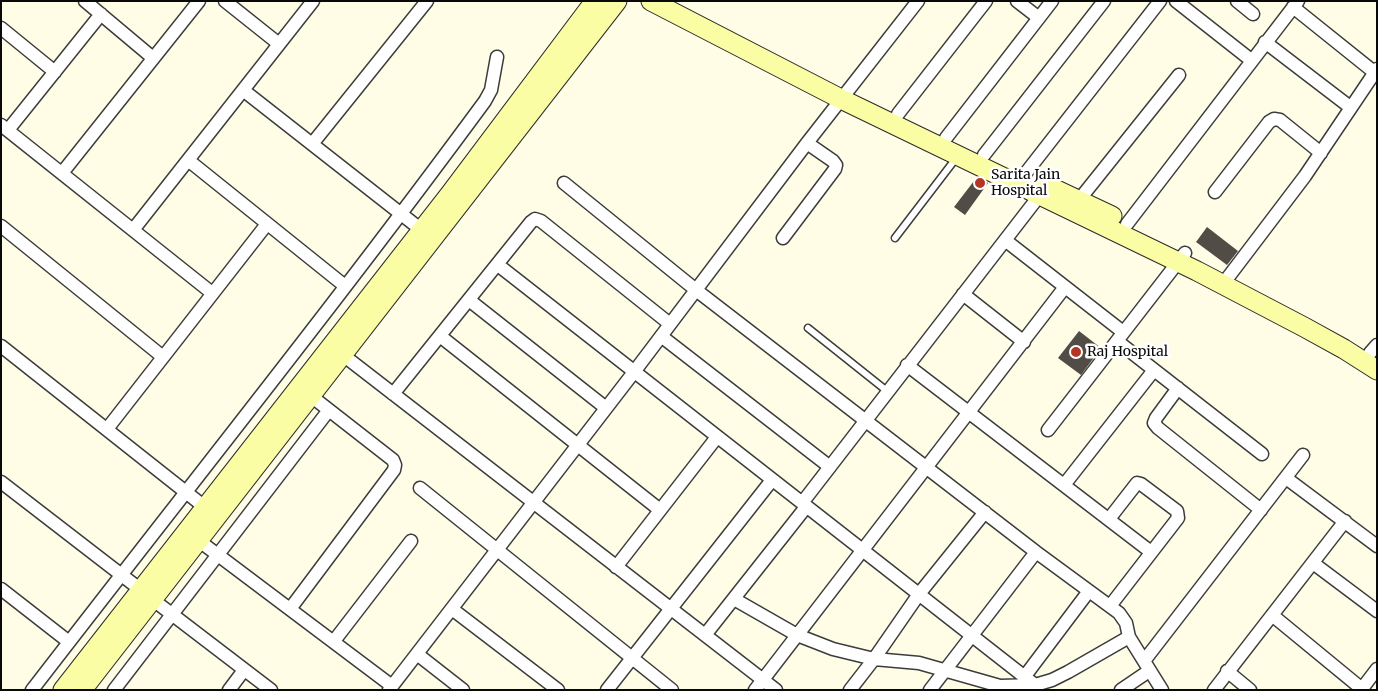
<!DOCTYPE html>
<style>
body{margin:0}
#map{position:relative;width:1378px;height:691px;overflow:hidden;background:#fffde6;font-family:Merriweather,serif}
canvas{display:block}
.frame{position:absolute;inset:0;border:2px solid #090909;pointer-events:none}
</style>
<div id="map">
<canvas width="1378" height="691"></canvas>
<div class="frame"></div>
</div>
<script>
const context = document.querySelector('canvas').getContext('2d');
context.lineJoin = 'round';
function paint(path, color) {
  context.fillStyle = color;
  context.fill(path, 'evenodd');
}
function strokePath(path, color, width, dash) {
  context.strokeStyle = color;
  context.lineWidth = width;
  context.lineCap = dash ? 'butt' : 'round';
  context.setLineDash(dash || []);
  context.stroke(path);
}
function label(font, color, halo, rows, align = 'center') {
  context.font = font + ' Merriweather,serif';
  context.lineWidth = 5;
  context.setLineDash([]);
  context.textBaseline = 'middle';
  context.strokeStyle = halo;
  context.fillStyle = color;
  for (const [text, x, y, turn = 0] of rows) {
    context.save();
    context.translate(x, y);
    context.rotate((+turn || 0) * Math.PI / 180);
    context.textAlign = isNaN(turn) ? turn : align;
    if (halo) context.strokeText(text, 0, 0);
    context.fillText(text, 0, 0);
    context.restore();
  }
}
paint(new Path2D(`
 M977,177l11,6 -23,32 -11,-8z
 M1207,227l31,24 -11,14 -31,-23z
 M1079,331l22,17 -20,27 -23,-17z`), '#524c46');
const lane = new Path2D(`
 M895,238l62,-81
 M808,328l79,63`);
const street = new Path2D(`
 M85,1l68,57
 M225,1l54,43
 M1017,1l22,17
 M1176,1l75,59
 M1237,1l16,13
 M1293,7l81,65
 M1,28l54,44
 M1265,42l85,65
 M243,90l185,145
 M898,114l88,-113
 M1,125l211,168
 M8,130l93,-116
 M946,138l106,-137
 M312,144l115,-143
 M984,155l120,-154
 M188,160l157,126
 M62,173l137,-172
 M1025,174l135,-173
 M564,183l132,107 340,262 83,61 7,10 3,14 33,53
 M1215,192l54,-70 5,-3 6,1 41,33
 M1079,200l100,-125
 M1127,224l171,-223
 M1,226l162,131
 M133,230l180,-229
 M783,238l52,-69 1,-4 -3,-4 -26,-18
 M1005,240l118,92
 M498,265l537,420
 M1223,284l82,-108 72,-107
 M963,294l61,48
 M469,300l137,108
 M440,336l220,174
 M661,336l169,131
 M1117,341l145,113
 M1,346l210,166
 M1370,353l7,-8
 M343,355l433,335
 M907,365l244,187
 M1178,388l-22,30 -2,5 4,5 103,82
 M393,394l138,-172 4,-3 6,2 129,103
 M107,429l160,-205
 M1048,430l137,-177
 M1286,478l91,68
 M1,482l140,108
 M1064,485l90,-115
 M420,488l252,202
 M802,503l241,-312
 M1109,519l28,-36 4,1 36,27 1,7 -68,88
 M198,540l194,146
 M1313,563l64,48
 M616,567l101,-130
 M1,589l68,53
 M152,599l119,91
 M734,599l63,36 36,14 41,10 45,4 81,23 35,-1 17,-5 16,-8 61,-35
 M290,609l104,-139 1,-5 -2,-5 -82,-64
 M452,609l106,81
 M1272,615l90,74
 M705,635l101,-128
 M334,641l77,-100
 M417,654l46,36
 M1144,661l159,-206
 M1227,671l23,19
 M1025,676l64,-85
 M32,690c151,-196 306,-389 453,-589l6,-11 6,-33
 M114,690l215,-280
 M229,690l15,-20
 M389,690l245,-318 173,-229 111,-142
 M607,690l165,-210
 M755,690l310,-403
 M850,690l24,-31 45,-65 66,-82
 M930,690l106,-138
 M1121,690l28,-19
 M1214,690l131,-169
 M1361,690l16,-21`);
const secondary = new Path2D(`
 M651,1l190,98 356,172 107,56 40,22 33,21
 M1044,184l68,32
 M63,690l387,-496 145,-193
 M82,690l535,-689`);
strokePath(lane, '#3c3c3c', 9);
strokePath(street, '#3c3c3c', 15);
strokePath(secondary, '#2b2b2b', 21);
strokePath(lane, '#fff', 6);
strokePath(street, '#fff', 12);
strokePath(secondary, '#fafda3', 19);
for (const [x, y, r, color] of [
 [980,183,6,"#b43426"],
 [1076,352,6,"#b43426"]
]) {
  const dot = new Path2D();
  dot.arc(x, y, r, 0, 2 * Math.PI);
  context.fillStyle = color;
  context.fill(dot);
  strokePath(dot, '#fff', 2);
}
label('14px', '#090909', '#fff', [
 ["Sarita Jain",991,175],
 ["Hospital",991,191],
 ["Raj Hospital",1087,352]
], 'left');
</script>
